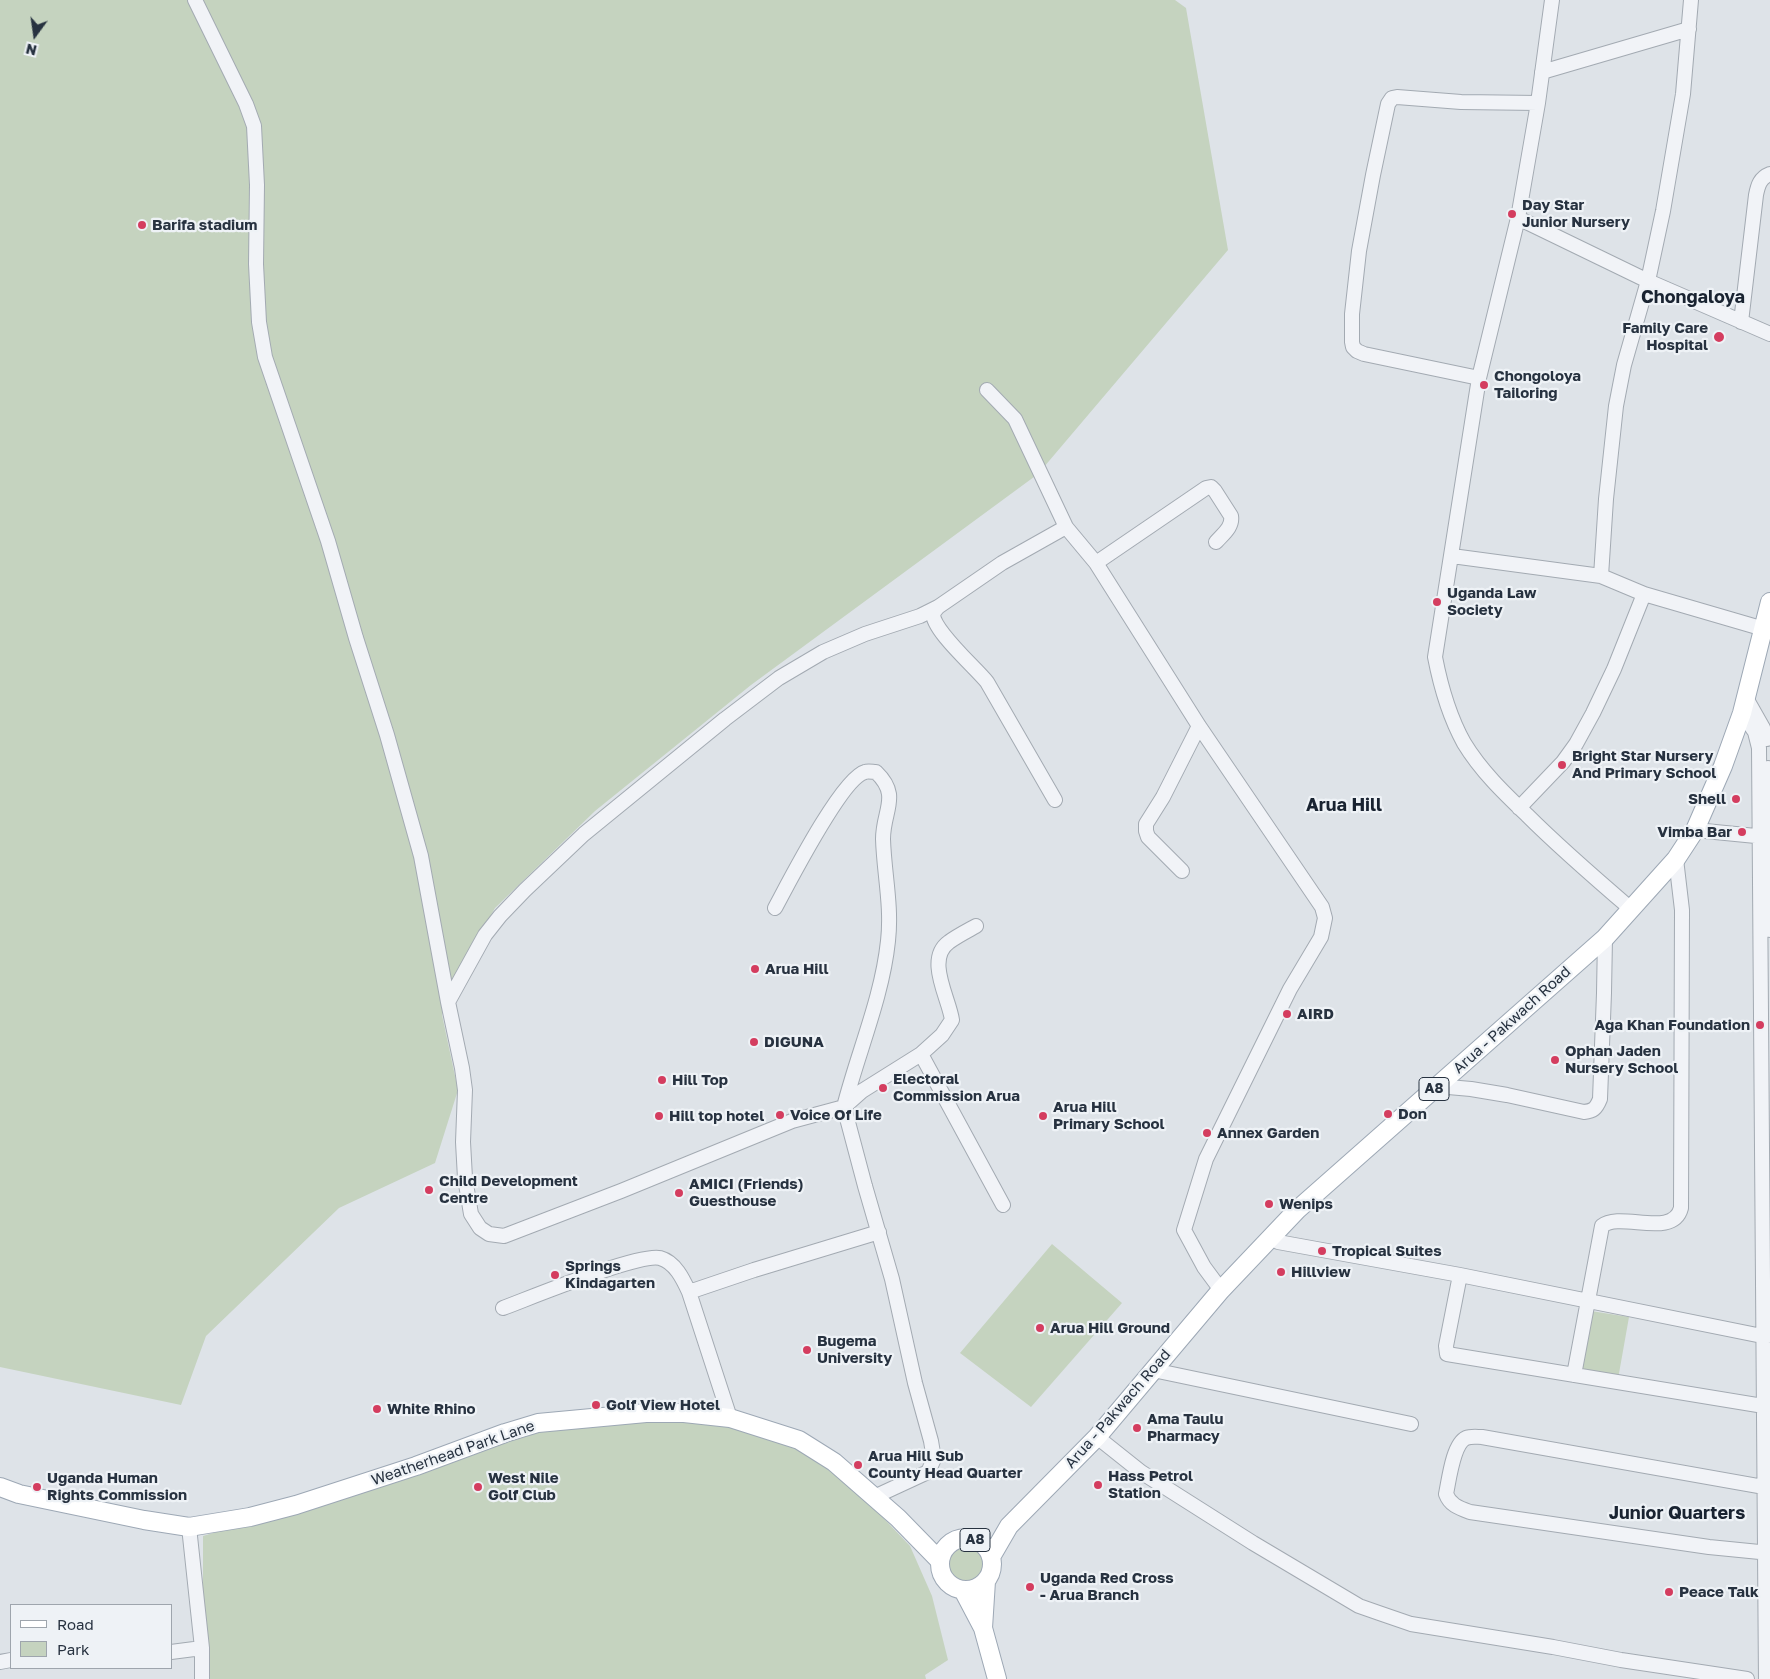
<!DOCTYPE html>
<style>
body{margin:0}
#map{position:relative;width:1770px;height:1679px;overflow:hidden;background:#dee3e8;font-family:"Golos Text",sans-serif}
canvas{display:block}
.legend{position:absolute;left:10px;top:1604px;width:162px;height:65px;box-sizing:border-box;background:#eef2f6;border:1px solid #9ea5ad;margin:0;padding:6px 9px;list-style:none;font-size:15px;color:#273240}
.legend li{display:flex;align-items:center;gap:10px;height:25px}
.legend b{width:25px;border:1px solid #9ea5ad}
.north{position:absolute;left:10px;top:10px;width:50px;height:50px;-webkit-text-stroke:4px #eef2f6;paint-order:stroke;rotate:194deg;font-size:14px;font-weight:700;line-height:20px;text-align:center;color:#273240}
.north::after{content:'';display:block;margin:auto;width:18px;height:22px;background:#273240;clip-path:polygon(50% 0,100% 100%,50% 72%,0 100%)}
</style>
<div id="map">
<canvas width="1770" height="1679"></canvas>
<ul class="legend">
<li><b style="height:6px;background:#fff"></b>Road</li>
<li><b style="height:14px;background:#c5d3bf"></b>Park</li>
</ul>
<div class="north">N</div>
</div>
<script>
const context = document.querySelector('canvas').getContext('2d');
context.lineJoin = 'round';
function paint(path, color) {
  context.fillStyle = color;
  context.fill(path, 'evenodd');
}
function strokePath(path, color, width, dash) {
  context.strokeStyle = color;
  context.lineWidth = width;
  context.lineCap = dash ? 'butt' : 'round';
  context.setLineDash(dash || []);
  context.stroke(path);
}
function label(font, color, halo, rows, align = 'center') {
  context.font = font + ' "Golos Text",sans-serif';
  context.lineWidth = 4.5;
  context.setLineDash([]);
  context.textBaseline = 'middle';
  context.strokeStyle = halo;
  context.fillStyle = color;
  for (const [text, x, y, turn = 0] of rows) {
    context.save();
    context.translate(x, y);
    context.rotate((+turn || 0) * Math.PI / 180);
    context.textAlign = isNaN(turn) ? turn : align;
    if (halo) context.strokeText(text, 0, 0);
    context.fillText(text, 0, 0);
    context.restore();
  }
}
paint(new Path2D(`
 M0,0h1175l11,8 42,242 -190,224 -287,211 -156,126 -100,97 -42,74 -11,33 16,75 -23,73 -96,45 -133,128 -25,69 -181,-38z
 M1052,1244l70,59 -91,104 -71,-54z
 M1591,1311l38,6 -11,62 -38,-6z
 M720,1421l70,22 64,44 56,59 22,50 16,64 -23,15 1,4h-723v-143l174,-52 181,-62z
 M946 1563a20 20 0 1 1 40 0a20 20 0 1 1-40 0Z`), '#c5d3bf');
const minor = new Path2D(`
 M195,0l51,104 8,22 3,59 -1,79 3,58 6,35 63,184 28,97 31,97 34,121 27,146 14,66 3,22 -2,52 2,36 6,36 9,14 9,6 15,2 117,-45 171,-70 52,-14 21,79 27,93 23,104 16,58 3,18 -6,13 -54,25
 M1552,0l-14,103 -20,115 -39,160 -44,279c6,31 14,59 29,86 17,28 40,50 63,72 33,33 69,64 104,94
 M1542,72l147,-43
 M1518,218l130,63 122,53
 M1741,322l15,-127c2,-10 4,-17 14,-21
 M1479,378l-115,-24 -7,-3 -4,-4 -1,-5v-28l7,-63 14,-76 15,-71 4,-6 5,-1 64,5 77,1
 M987,390l28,29 51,108 30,36 103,163 123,181 3,11 -4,19 -31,52 -84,170 -22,71 20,37 17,23
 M1452,556l149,20 43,18 120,35
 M1096,563l110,-75 5,-1 4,4 16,25c2,11 -8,18 -15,26
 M1601,576l5,-77 10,-93 8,-41 24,-84 15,-70 20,-117 8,-94
 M938,607l-5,6c-1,17 42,54 54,69l68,118
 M1746,698l17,30 4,11
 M1742,713l13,19 4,16 7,931
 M1768,768l2,162
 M1519,808l44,-46 13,-18 17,-31 21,-44 30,-75
 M1695,830l71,7
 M1182,871l-34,-34 -2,-6v-7l17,-27 36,-71
 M775,908c13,-24 67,-130 90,-136 3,-1 8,0 11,0 25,24 7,38 7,67 1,34 9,67 5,102 -6,57 -30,111 -44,166
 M448,1002l37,-67 15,-19 25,-26 59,-56 141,-115 54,-41 44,-26 42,-18 55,-18 18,-9 64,-44 64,-36
 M921,1054l21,-19 10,-15c-3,-22 -27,-61 -3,-78 8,-6 18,-11 27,-16
 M1437,1086l34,3 36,6 77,17c9,-1 12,-3 16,-13l4,-106 1,-55
 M844,1107l18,-16 59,-37 82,151
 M1272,1235l6,7 182,33 302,61 8,-1
 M1460,1275l-14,71 1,8 323,53
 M689,1292l65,-22 125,-38
 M503,1308c27,-10 135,-55 157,-50 15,4 23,21 29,34l41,126
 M1153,1370l258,54
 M1574,1375l28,-149c18,-15 71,13 79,-18l1,-298 -6,-51
 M1097,1437l44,35 112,71 106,63 20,7 32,11 142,23 68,13 126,19
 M1770,1488l-288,-51c-5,0 -11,-1 -16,1 -13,6 -17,42 -20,56 4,11 13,14 24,18l239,35 61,6
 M189,1527l13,121v31
 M171,1652l31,-4
 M0,1662l11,-2`);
const major = new Path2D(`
 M0,1487l19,7 125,26 45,7 61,-10 46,-12 120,-39 89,-33 33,-10 108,-10h38l46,5 69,22 35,22 64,56 42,43
 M940 1564a26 26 0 1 1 52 0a26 26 0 1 1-52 0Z
 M991,1557l18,-31 88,-89 124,-147 76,-80 308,-272 71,-79 19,-29 28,-64 19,-53 28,-111
 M963,1590l20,38 14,51
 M983,1628l3,-47`);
strokePath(minor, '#a3aab2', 16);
strokePath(major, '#9da8b5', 20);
strokePath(minor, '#f1f3f7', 14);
strokePath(major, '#fff', 18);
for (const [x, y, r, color] of [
 [1512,214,5,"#d43d5f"],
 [142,225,5,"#d43d5f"],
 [1719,337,6,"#d43d5f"],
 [1484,385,5,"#d43d5f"],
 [1437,602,5,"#d43d5f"],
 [1562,765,5,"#d43d5f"],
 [1736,799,5,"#d43d5f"],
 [1742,832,5,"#d43d5f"],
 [755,969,5,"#d43d5f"],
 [1287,1014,5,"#d43d5f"],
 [1760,1025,5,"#d43d5f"],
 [754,1042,5,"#d43d5f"],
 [1555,1060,5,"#d43d5f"],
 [662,1080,5,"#d43d5f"],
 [883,1088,5,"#d43d5f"],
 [1388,1114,5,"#d43d5f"],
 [780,1115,5,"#d43d5f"],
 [659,1116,5,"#d43d5f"],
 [1043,1116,5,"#d43d5f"],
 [1207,1133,5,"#d43d5f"],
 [429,1190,5,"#d43d5f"],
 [679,1193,5,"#d43d5f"],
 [1269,1204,5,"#d43d5f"],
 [1322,1251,5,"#d43d5f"],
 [1281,1272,5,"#d43d5f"],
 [555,1275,5,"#d43d5f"],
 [1040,1328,5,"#d43d5f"],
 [807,1350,5,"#d43d5f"],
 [596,1405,5,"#d43d5f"],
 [377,1409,5,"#d43d5f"],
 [1137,1428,5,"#d43d5f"],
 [858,1465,5,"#d43d5f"],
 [1098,1485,5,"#d43d5f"],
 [37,1487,5,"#d43d5f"],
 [478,1487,5,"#d43d5f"],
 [1030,1587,5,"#d43d5f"],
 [1669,1592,5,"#d43d5f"]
]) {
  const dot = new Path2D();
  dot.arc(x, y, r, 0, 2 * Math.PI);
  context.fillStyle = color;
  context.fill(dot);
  strokePath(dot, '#eef2f6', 2);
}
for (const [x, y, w] of [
 [1434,1089,30],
 [975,1540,30]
]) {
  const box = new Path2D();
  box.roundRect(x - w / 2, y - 11.5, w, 23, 4);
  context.fillStyle = '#eef2f6';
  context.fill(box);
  strokePath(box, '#273240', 1);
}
label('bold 14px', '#273240', null, [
 ["A8",1434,1089],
 ["A8",975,1540]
]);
label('bold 15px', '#273240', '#eef2f6', [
 ["Day Star",1522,205],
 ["Junior Nursery",1522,222],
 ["Barifa stadium",152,225],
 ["Family Care",1708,328,"right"],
 ["Hospital",1708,345,"right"],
 ["Chongoloya",1494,376],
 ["Tailoring",1494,393],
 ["Uganda Law",1447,593],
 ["Society",1447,610],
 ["Bright Star Nursery",1572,756],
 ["And Primary School",1572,773],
 ["Shell",1726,799,"right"],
 ["Vimba Bar",1732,832,"right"],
 ["Arua Hill",765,969],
 ["AIRD",1297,1014],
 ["Aga Khan Foundation",1750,1025,"right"],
 ["DIGUNA",764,1042],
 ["Ophan Jaden",1565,1051],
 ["Nursery School",1565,1068],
 ["Electoral",893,1079],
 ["Commission Arua",893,1096],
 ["Hill Top",672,1080],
 ["Arua Hill",1053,1107],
 ["Primary School",1053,1124],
 ["Don",1398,1114],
 ["Voice Of Life",790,1115],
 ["Hill top hotel",669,1116],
 ["Annex Garden",1217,1133],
 ["Child Development",439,1181],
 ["Centre",439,1198],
 ["AMICI (Friends)",689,1184],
 ["Guesthouse",689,1201],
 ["Wenips",1279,1204],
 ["Tropical Suites",1332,1251],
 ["Springs",565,1266],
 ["Kindagarten",565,1283],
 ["Hillview",1291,1272],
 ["Arua Hill Ground",1050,1328],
 ["Bugema",817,1341],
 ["University",817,1358],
 ["Golf View Hotel",606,1405],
 ["White Rhino",387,1409],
 ["Ama Taulu",1147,1419],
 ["Pharmacy",1147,1436],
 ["Arua Hill Sub",868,1456],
 ["County Head Quarter",868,1473],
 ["Hass Petrol",1108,1476],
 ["Station",1108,1493],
 ["Uganda Human",47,1478],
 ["Rights Commission",47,1495],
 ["West Nile",488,1478],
 ["Golf Club",488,1495],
 ["Uganda Red Cross",1040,1578],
 ["- Arua Branch",1040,1595],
 ["Peace Talk",1679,1592]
], 'left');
label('15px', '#273240', '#eef2f6', [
 ["Arua - Pakwach Road",1512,1020,-42],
 ["Arua - Pakwach Road",1118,1409,-49],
 ["Weatherhead Park Lane",453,1453,-19]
]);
label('bold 18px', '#192331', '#eef2f6', [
 ["Chongaloya",1693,297],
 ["Arua Hill",1344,805],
 ["Junior Quarters",1677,1513]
]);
</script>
